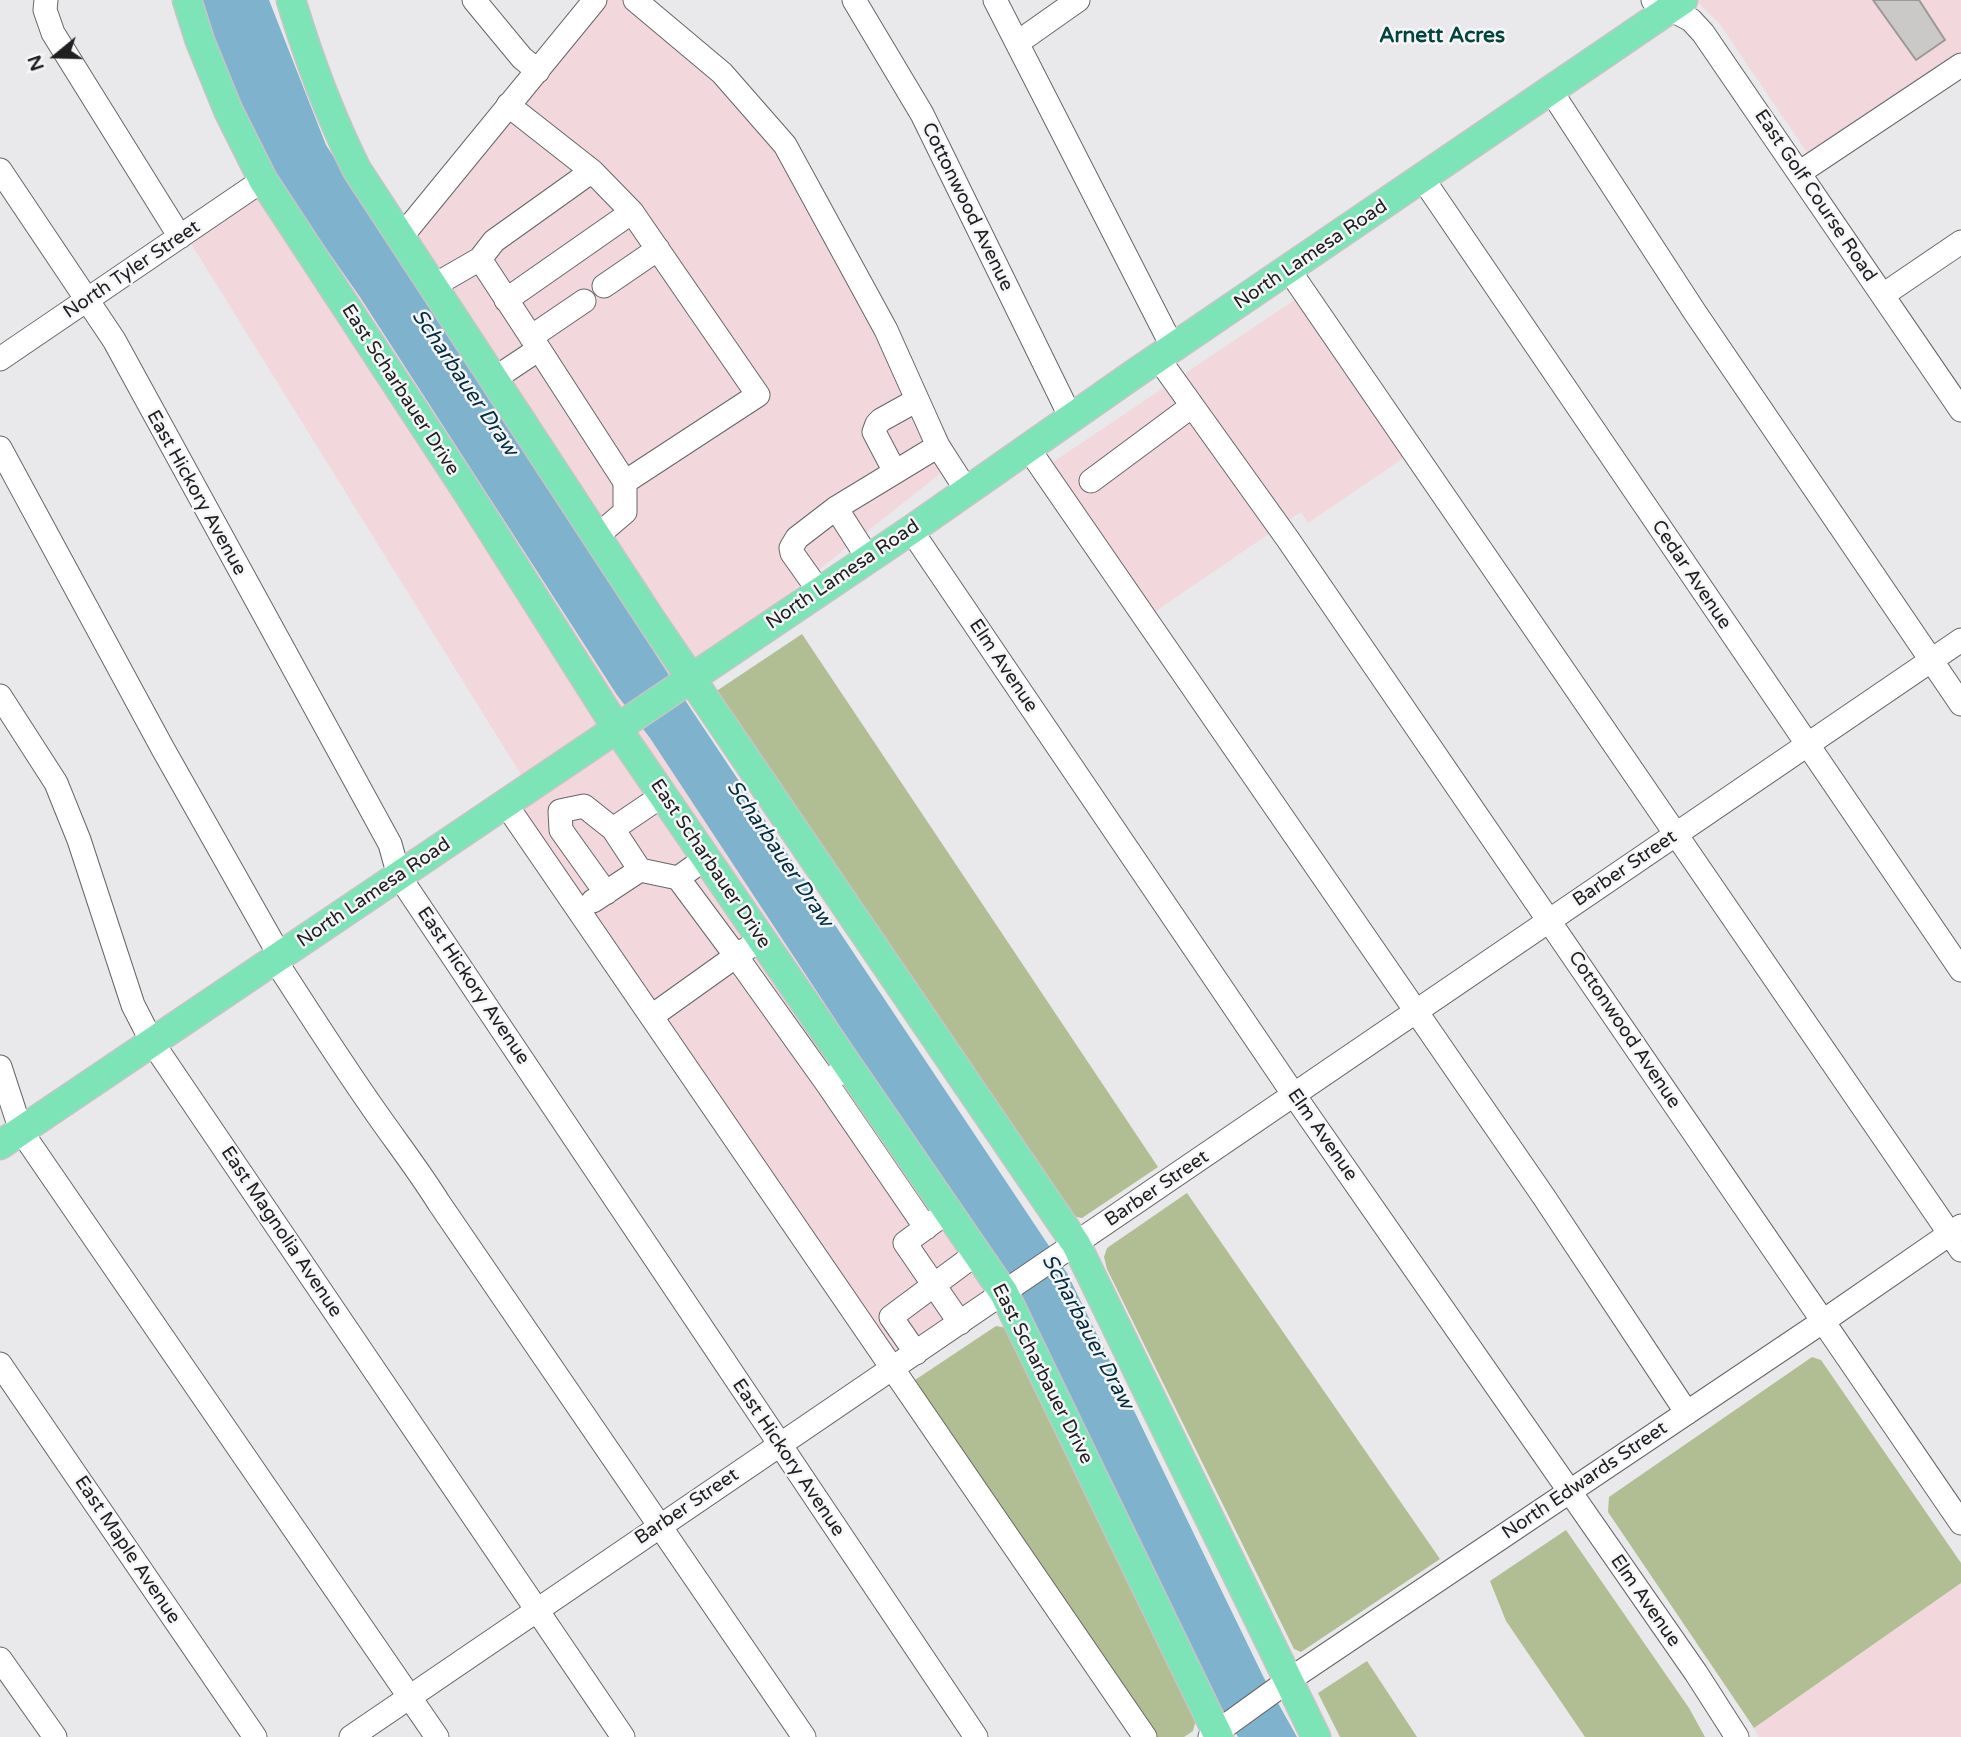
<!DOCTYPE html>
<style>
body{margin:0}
#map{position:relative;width:1961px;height:1737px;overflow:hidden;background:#e9e9eb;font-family:"Varela Round",sans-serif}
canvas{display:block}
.north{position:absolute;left:21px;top:21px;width:70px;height:70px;-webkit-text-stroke:5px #f6f6f8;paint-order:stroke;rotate:251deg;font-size:19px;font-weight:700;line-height:28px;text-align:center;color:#202020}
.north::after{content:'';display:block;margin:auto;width:24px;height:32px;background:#202020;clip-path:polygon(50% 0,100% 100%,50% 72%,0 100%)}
</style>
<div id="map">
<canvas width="1961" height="1737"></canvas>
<div class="north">N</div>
</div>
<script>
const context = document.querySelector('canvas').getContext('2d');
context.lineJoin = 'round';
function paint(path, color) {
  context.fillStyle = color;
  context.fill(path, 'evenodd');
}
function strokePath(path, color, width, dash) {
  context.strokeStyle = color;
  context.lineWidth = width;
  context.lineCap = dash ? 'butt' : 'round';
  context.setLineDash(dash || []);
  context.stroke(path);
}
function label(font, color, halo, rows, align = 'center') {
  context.font = font + ' "Varela Round",sans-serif';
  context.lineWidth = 5;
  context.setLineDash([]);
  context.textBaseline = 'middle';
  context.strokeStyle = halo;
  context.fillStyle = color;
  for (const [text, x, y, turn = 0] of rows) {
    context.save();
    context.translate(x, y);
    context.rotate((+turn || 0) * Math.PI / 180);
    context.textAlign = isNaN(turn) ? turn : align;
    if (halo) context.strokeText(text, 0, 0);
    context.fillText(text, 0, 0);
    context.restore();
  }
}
paint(new Path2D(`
 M600,0h45l161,161 25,43 74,152 55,102 -302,239 380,571 -144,97 -385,-566 19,-13 -343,-552 112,-77 82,124z
 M1695,0h266v75l-140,98 -102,-150z
 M1299,297l109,158 -100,68 -7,-11 -151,103 -100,-151z
 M1961,1583v154h-202l-5,-9z`), '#f2d8dd');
paint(new Path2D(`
 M802,634l356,533 -76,51 -16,-3 -349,-517 1,-8z
 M1187,1193l253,366 -139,93 -7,-3 -187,-380 -3,-12 3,-9z
 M996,1326l11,2 189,391 -3,12 -9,6h-35l-240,-353z
 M1812,1357l9,3 140,203v20l-207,145 -146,-216 1,-15z
 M1566,1530l123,178 16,29h-120l-79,-116 -16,-40z
 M1367,1661l50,76h-77l-22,-44z`), '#b1bd93');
paint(new Path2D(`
 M200,0h69l57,145 363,561 378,567 197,405 33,59h-59l-18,-31 -198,-403 -372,-565 -33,-43 -257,-398 -102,-146z`), '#7fb2cc');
const building = new Path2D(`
 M1873,0h46l26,40 -29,20z`);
paint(building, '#cbc8c8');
strokePath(building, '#9a9898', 2);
const minor = new Path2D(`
 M46,0l-1,10 8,23 127,204
 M474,0l48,58 16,13
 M635,0l87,73 63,72 101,185 52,116 29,45
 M854,0l68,114 149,304
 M995,0l178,348
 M1653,0l38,20 12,13 258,377
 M1017,43l61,-43
 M1551,91l143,220 267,393
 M0,170l114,170 276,504 9,32 577,861
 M1799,173l162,-108
 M1423,179l538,791
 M402,236l193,-236
 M480,259l14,-18 98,-70 -84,-66
 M1289,270l672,980
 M433,286l47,-27 59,90 -45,30
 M604,286l54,-37
 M1883,295l78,-53
 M506,300l126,-88 -40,-41
 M531,337l53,-36
 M539,349l86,133 133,-87 -126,-183
 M1158,358l129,180 674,985
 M0,359l263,-179
 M0,448l163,301 117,207
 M1028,448l516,749 143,216
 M895,472l-21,-40 3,-8 4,-4 36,-20
 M1091,481l101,-75
 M836,508l102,-62
 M911,530l383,565 402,578 41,64
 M597,536l28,-24v-30
 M819,591l-27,-38 -1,-5 6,-10 39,-30 32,50
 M0,696l56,87 23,57 54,165 19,37 471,695
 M505,803l640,934
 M613,829l50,-34
 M606,893l-45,-63 -1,-19 24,-5 29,23 27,41 38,8 28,-20
 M593,901l47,-31
 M761,939l-25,17 90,126 23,-15
 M275,960c33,51 66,103 102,154 21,30 42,57 62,89l365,534
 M652,1016l84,-60 -58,-78
 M0,1067l21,64 416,606
 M826,1082l100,146
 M936,1220l-31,23 55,80
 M916,1353l-25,-36 86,-64
 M0,1364l255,373
 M0,1659l55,78
 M351,1737l1610,-1097
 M1210,1737l79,-57 533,-358 139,-96`);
const major = new Path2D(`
 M187,0l13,41 28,69 35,70 205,313 148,234 388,566 215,444
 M291,0c18,60 38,114 66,170l295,451 424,623 240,493
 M0,1145l911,-615 223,-156 549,-374`);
strokePath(minor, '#666668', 25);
strokePath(major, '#c5c5c5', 31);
strokePath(minor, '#fff', 23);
strokePath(major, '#7de4b8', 28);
label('19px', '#202020', '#f6f6f8', [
 ["East Golf Course Road",1815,196,56],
 ["Cottonwood Avenue",967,207,64],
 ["North Lamesa Road",1311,255,-34],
 ["North Tyler Street",132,270,-34],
 ["East Scharbauer Drive",400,390,57],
 ["East Hickory Avenue",196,493,61],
 ["North Lamesa Road",843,575,-34],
 ["Cedar Avenue",1691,575,56],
 ["Elm Avenue",1003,666,56],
 ["East Scharbauer Drive",710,864,56],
 ["Barber Street",1625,869,-34],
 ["North Lamesa Road",374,893,-34],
 ["East Hickory Avenue",473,986,56],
 ["Cottonwood Avenue",1624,1030,56],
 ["Elm Avenue",1322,1135,55],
 ["Barber Street",1157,1189,-34],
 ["East Magnolia Avenue",281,1232,56],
 ["East Scharbauer Drive",1042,1374,63],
 ["East Hickory Avenue",788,1458,56],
 ["North Edwards Street",1585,1481,-34],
 ["Barber Street",687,1507,-34],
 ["East Maple Avenue",127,1550,56],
 ["Elm Avenue",1645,1601,55]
]);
label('bold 21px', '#04443e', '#f6f6f8', [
 ["Arnett Acres",1442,36]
]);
label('italic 21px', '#002e40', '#f6f6f8', [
 ["Scharbauer Draw",464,383,56],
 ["Scharbauer Draw",779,854,56],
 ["Scharbauer Draw",1087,1332,62]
]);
</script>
